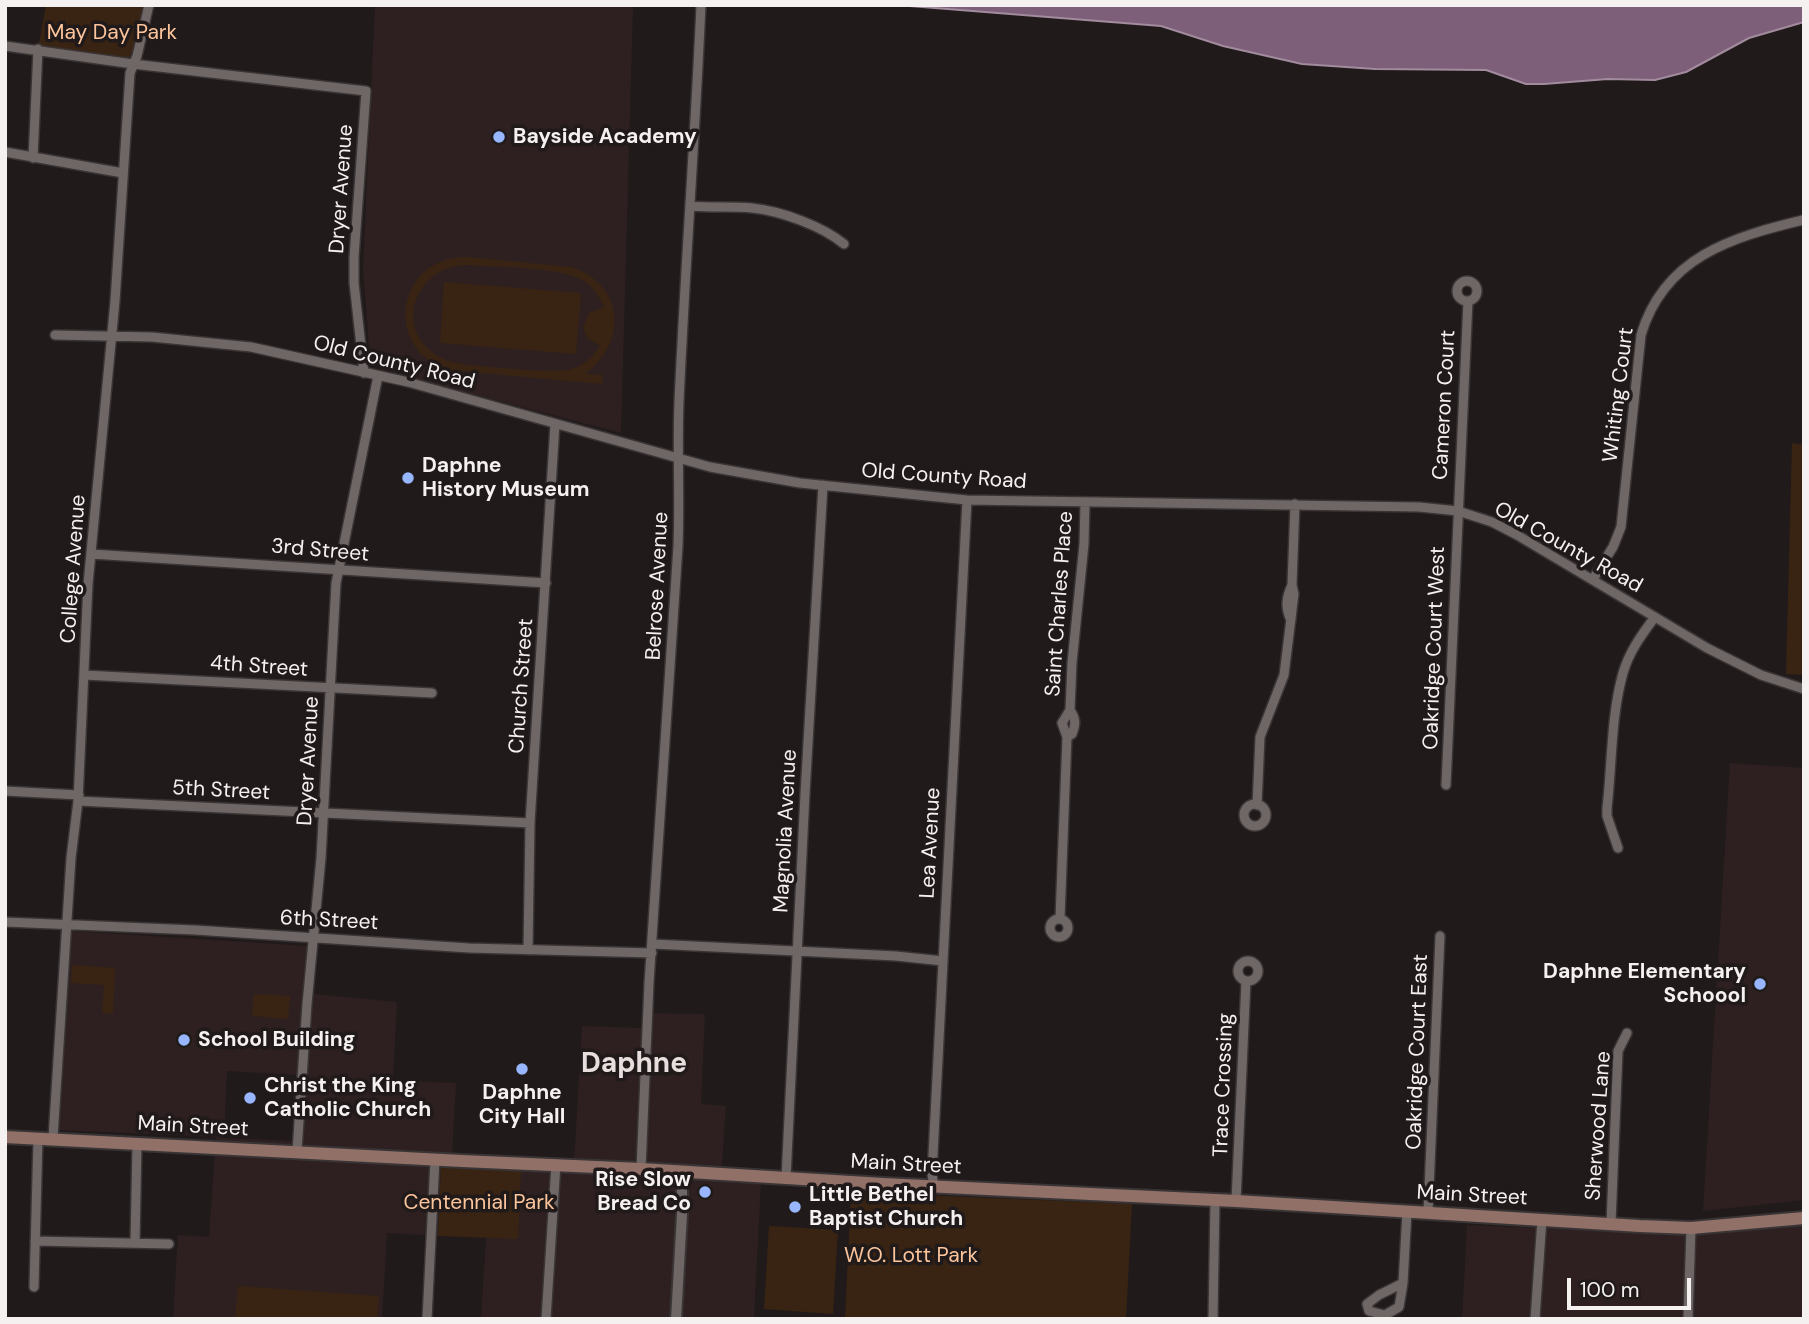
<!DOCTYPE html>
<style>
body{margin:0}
#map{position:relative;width:1809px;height:1324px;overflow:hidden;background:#211a1a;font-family:"DM Sans",sans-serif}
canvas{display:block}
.frame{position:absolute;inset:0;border:7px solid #f6f1f1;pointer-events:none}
.scale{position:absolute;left:1567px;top:1278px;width:124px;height:32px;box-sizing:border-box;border:4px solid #f6f1f1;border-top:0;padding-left:9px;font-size:21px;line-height:24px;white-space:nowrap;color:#f6f1f1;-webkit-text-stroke:5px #211a1a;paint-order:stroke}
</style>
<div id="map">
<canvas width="1809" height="1324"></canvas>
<div class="frame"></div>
<div class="scale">100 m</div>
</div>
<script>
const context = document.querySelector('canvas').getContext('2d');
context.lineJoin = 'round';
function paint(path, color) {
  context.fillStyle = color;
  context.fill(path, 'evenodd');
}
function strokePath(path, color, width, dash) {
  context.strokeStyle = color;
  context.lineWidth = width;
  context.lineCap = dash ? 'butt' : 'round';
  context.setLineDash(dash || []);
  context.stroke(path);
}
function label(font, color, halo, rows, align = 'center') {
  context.font = font + ' "DM Sans",sans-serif';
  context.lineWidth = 7;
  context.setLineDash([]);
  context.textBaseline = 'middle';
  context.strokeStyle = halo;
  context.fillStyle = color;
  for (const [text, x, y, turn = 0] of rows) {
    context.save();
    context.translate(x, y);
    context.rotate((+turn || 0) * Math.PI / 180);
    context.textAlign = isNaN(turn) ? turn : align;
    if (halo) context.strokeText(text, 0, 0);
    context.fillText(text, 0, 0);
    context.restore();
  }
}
paint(new Path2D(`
 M375,5h258l-12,428 -240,-63 -11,-12 -7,-89z
 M1730,763l74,5v432l-101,11z
 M72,931l236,15 -3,47 92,9 -4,78 63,3 -4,72 122,7 8,-136 61,2v-15l62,1 -4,90 25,2 -5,72 40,3 -7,138h-273l5,-81h32l-77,-70 -3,68 -51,-3 -5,86h-209l5,-84 31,2 7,-100 -157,-7zM227,1071l70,4 -4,66 -69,-3z
 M1804,1222v97h-342l5,-94 231,10z`), '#2e2021');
paint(new Path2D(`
 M46,5h103l-16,59 -95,-15z
 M467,257l104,10c54,17 57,76 14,107l18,1 -1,9 -153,-14c-68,-21 -52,-114 18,-113zM467,265c28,2 96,2 117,16 10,7 15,16 20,26l-15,6 -6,14 4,11 13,8c-7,11 -17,20 -29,23 -18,5 -100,-3 -119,-7 -7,-2 -14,-5 -20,-10 -39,-31 -12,-87 35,-87z
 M444,282l137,11 -5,61 -136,-11z
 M1792,443l12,2v230l-18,-1z
 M72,965l43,3 -2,46 -11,-1 2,-28 -33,-2z
 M254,994l36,2 -2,23 -36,-3z
 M441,1168l80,3 -3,68 -80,-3z
 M851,1192l281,12 -6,115h-281z
 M769,1226l69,4 -5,84 -69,-5z
 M238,1286l141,10 -2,23h-142z`), '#392413');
const water = new Path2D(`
 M897,5h907v17l-55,16 -63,34 -31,8 -47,-1 -64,5h-18l-40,-14 -111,-1 -73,-5 -79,-18 -62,-20z`);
paint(water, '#7d5f79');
strokePath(water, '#a18b9d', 2);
const minor = new Path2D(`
 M5,46l128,18 233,27 -12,166v26l10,90
 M5,152l118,21
 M33,158l5,-109
 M691,206c21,2 41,0 61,2 29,3 70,18 92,36
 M1457 291a10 10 0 1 1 20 0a10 10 0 1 1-20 0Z
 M55,335l97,2 99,10 157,35 302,85 90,16 167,17 452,7 39,4 34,11 25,13 190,113 54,27 43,14
 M91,554l455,29
 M1593,579l20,-32 8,-20 20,-192c23,-78 91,-98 162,-115
 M1291,620c-6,-12 -5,-22 1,-35
 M84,675l348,18
 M1067,737l5,-3c4,-10 4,-15 -2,-24
 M1446,785l22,-484
 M5,791l74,4
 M78,801l452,22
 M1244 815a11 11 0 1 1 22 0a11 11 0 1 1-22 0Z
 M1257,805l3,-68 24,-62 10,-81 -2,-9 3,-81
 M1618,848l-11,-32v-8c5,-43 4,-93 16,-135 6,-21 19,-39 32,-56
 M1060,918l7,-181 -5,-14 8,-13 2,-47 12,-119 1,-42
 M1050 928a9 9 0 1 1 18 0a9 9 0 1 1-18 0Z
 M5,922l190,8 274,18 183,5
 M653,944l243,12 47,5
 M528,950l2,-127 25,-399
 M1238 971a10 10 0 1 1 20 0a10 10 0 1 1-20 0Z
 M53,1138l18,-280 7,-57 10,-217 27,-283 15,-228 7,-17 12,-51
 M297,1151l10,-147 14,-146 15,-275 42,-207
 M641,1169l8,-186 29,-437c2,-48 -1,-96 1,-144 6,-132 16,-264 22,-397
 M786,1178l19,-384 18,-309
 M934,1187l-2,-13 35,-674
 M1236,1201l10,-220
 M1428,1212l12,-276
 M1611,1223l7,-172 9,-18
 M35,1241l134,3
 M135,1243l2,-99
 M1403,1283l-4,24 -14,8 -16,-4 -2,-7 12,-9z
 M1403,1283l4,-71
 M34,1287l4,-148
 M427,1319l8,-160
 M546,1319l10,-155
 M1213,1319l2,-118
 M1535,1319l7,-100
 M1688,1319l3,-91`);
const tertiary = new Path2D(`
 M676,1319l6,-105v-43`);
const secondary = new Path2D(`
 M5,1137l457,24 179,8 242,15 353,17 404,25 51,2 113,-10`);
strokePath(minor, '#393435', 12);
strokePath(tertiary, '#393435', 14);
strokePath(secondary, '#393435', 16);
strokePath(minor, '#6f6666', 9);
strokePath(tertiary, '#6f6666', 10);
strokePath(secondary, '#917068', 12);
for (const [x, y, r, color] of [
 [499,137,7,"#98b6fd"],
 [408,478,7,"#98b6fd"],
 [1760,984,7,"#98b6fd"],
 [184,1040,7,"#98b6fd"],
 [522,1069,7,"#98b6fd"],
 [250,1098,7,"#98b6fd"],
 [705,1192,7,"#98b6fd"],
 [795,1207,7,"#98b6fd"]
]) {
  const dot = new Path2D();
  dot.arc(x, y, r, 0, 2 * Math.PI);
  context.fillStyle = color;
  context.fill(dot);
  strokePath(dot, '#211a1a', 2.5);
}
label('21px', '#fdc59c', '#211a1a', [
 ["May Day Park",112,33],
 ["Centennial Park",479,1203],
 ["W.O. Lott Park",911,1256]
]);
label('bold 21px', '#f6f1f1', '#211a1a', [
 ["Bayside Academy",513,137],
 ["Daphne",422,466],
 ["History Museum",422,490],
 ["Daphne Elementary",1746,972,"right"],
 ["Schoool",1746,996,"right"],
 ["School Building",198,1040],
 ["Christ the King",264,1086],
 ["Catholic Church",264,1110],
 ["Daphne",522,1093,"center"],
 ["City Hall",522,1117,"center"],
 ["Rise Slow",691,1180,"right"],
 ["Bread Co",691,1204,"right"],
 ["Little Bethel",809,1195],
 ["Baptist Church",809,1219]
], 'left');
label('21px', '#f6f1f1', '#211a1a', [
 ["Dryer Avenue",342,189,-86],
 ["Old County Road",394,363,14],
 ["Whiting Court",1619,395,-83],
 ["Cameron Court",1445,405,-87],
 ["Old County Road",944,477,4],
 ["Old County Road",1568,548,29],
 ["3rd Street",320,551,5],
 ["College Avenue",74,569,-86],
 ["Belrose Avenue",658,586,-87],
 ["Saint Charles Place",1060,604,-86],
 ["Oakridge Court West",1435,648,-88],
 ["4th Street",259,667,4],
 ["Church Street",522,686,-86],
 ["Dryer Avenue",309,761,-87],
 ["5th Street",221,791,3],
 ["Magnolia Avenue",786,831,-87],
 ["Lea Avenue",931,843,-87],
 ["6th Street",329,921,3],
 ["Oakridge Court East",1418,1052,-88],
 ["Trace Crossing",1224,1085,-88],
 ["Sherwood Lane",1599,1126,-86],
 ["Main Street",193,1127,3],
 ["Main Street",906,1165,3],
 ["Main Street",1472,1196,3]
]);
label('bold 28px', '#e8dede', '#211a1a', [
 ["Daphne",634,1065]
]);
</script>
